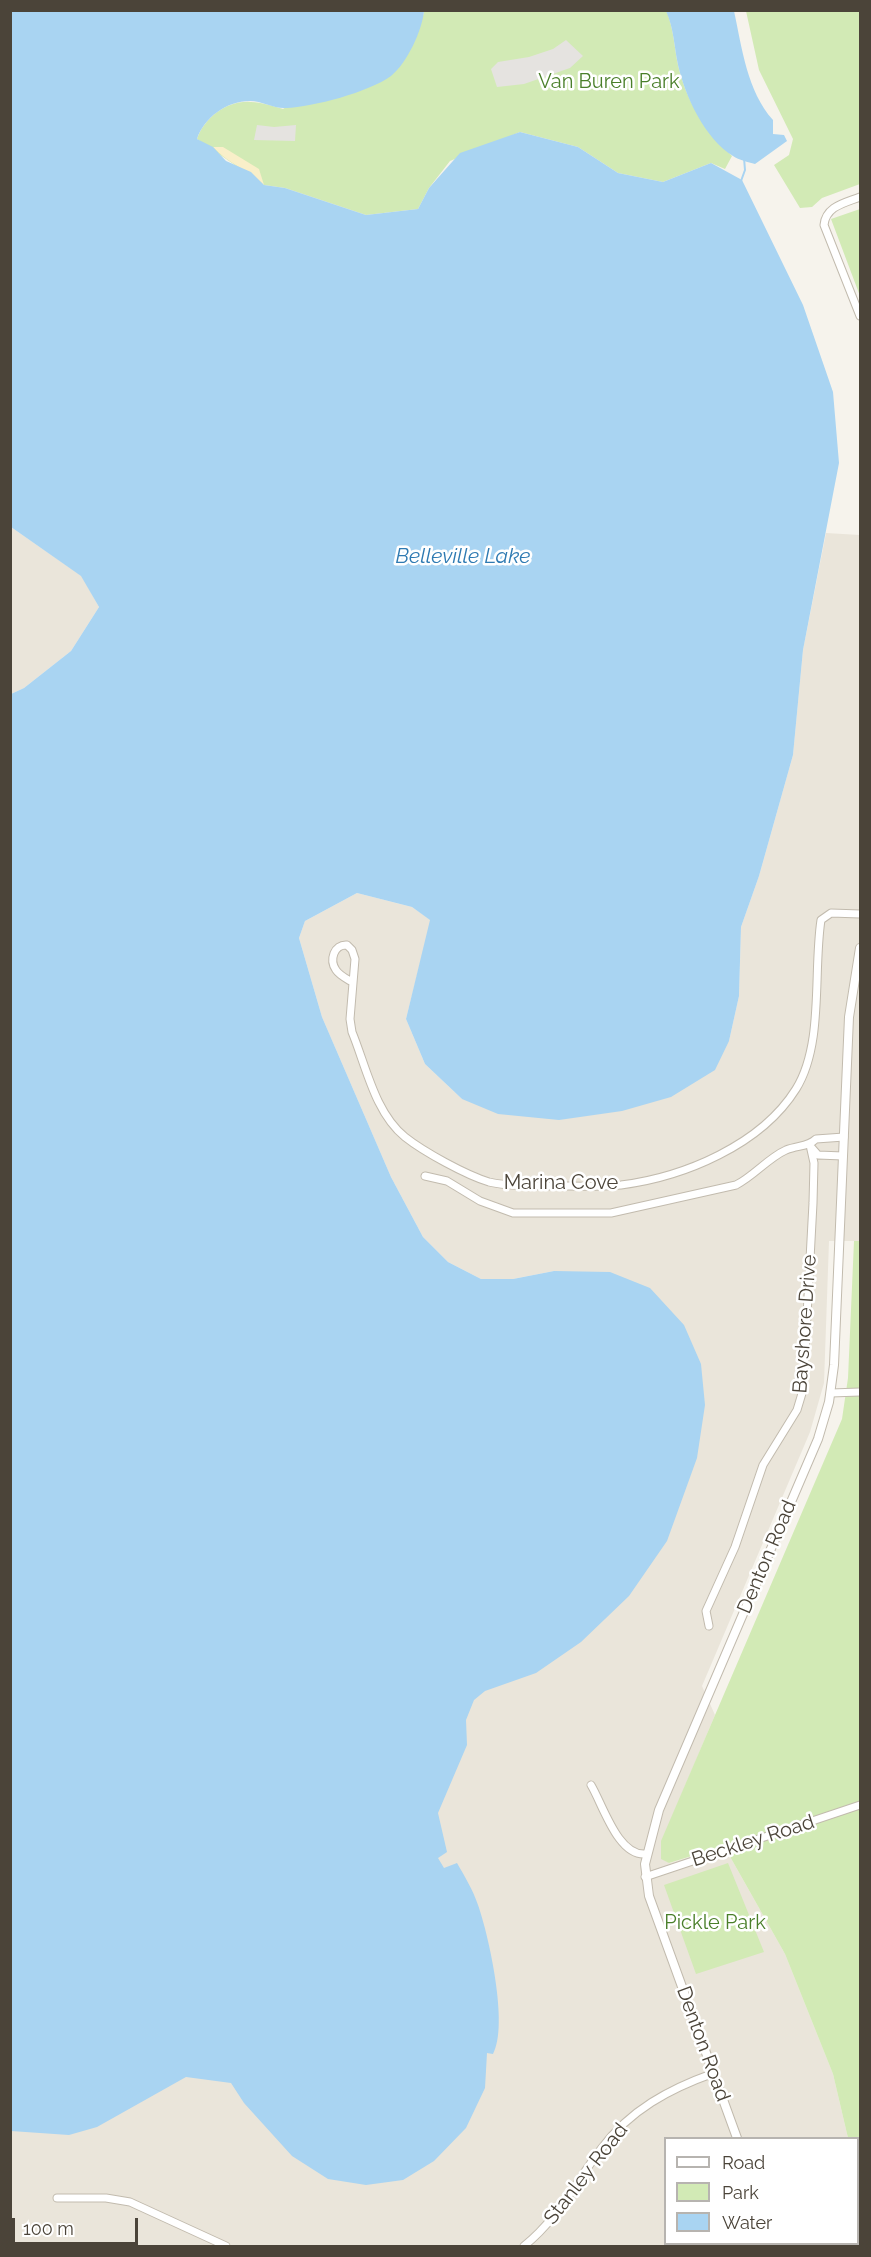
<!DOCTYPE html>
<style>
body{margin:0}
#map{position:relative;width:871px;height:2257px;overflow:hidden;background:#f6f3ec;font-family:Raleway,sans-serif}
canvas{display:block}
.frame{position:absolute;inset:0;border:12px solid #4b4439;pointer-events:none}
.legend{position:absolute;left:664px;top:2137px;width:195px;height:108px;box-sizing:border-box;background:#fff;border:2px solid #b7b4b0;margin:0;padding:8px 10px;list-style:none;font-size:18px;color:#4b4439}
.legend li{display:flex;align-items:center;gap:12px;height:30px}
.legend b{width:30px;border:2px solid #b7b4b0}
.scale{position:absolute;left:12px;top:2218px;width:126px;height:27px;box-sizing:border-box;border:3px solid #4b4439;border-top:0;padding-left:8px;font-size:18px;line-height:21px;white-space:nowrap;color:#4b4439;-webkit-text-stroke:4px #fff;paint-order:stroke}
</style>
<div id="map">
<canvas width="871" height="2257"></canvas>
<div class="frame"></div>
<ul class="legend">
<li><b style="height:8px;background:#fff"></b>Road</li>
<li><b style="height:16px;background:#d2eab5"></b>Park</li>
<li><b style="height:16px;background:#a9d4f2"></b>Water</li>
</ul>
<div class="scale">100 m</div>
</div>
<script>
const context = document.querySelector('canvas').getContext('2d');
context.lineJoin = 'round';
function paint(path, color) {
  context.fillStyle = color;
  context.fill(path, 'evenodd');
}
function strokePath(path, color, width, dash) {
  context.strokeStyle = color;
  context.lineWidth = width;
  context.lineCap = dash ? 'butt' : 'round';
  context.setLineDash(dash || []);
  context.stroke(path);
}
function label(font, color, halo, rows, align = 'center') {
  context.font = font + ' Raleway,sans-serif';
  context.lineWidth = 5;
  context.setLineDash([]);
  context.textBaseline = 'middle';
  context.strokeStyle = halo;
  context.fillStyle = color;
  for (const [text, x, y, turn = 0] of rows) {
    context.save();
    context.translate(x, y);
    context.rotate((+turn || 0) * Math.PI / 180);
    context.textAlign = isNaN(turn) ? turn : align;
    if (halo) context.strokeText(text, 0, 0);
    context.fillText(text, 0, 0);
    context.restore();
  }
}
paint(new Path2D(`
 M11,527l71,49 17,31 -28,44 -47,37 -13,6z
 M826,533l34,2v706h-31l-5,142 -14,49 -108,254 13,29 -53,126 -1,17 9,5 54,-17 61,108 48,120 15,64h-182v106h192v-61l2,13v50h-849l-1,-155 382,-194 162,-626 -41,8h-32l-33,-17 -25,-25 -32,-60 -69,-160 -23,-79 6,-17 52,-28 55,14 19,13 -25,99 19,45 37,35 267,-58 10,-45 2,-69 18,-51 34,-121 10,-105z`), '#eae5da');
paint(new Path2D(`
 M666,10c8,19 8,36 12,55 9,39 27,63 54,91l-7,13 -14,-6 -48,19 -45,-9 -40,-26 -58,-15 -70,29 -21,27 -11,21 -52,6 -81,-27 -21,-3 -67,-46c7,-21 30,-39 54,-37 10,0 22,4 32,7l140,-93 1,-5z
 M746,11h114v173l-38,14 -10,9 -12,1 -26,-43 15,-10 4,-16 -34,-69z
 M860,209v87l-29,-77z
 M854,1241h6v955l-2,-13v-45h-10l-15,-64 -48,-120 -61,-108 -55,17 -8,-4v-18l181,-422 6,-41z
 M728,1863l36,89 -68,22 -32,-89z`), '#d2eab5');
paint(new Path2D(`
 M213,147h10l36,22 5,16c-16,-16 -36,-21 -51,-38z`), '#f9efc9');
paint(new Path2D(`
 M566,40l17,16 -13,12 -46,16 -27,3 -6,-18 7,-7 31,-5 24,-8z
 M257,125l17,2 22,-2 -1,16 -41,-1z`), '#e5e3e0');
paint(new Path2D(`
 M10,11h414c-2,20 -17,52 -33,65 -22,16 -78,31 -105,32 -12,1 -24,-7 -36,-7 -24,0 -46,17 -53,38l16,8 13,14 25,11 13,13 21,3 81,27 52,-6 11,-21 31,-35 60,-21 58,15 40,26 45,9 48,-19 31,17 61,125 30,87 6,71 -36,187 -10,105 -34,121 -18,51 -2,69 -10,45 -14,29 -44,27 -49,14 -63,9 -61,-6 -36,-15 -37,-35 -19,-45 24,-99 -18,-13 -55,-14 -52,28 -6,17 23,79 69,160 32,60 25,25 33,17h32l41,-8 56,1 40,16 34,37 17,39 4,41 -8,53 -30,83 -38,55 -48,46 -45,31 -51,18 -11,9 -8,20 1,25 -29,68 9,39 -9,6 6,10 13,-5c8,14 16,27 21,42 11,31 31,121 15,149l-6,-1 -2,35 -19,40 -32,33 -31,19 -37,5 -38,-6 -36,-23 -48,-53 -13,-20 -45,-6 -89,50 -28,8 -58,-4v-1437l13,-6 47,-37 28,-44 -18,-31 -70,-49z
 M666,11h68c8,37 13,80 39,109v14l11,1 3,6 -32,23c-7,-2 -16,-4 -22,-8 -28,-17 -48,-60 -55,-91 -4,-19 -4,-36 -12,-54z`), '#a9d4f2');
strokePath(new Path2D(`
 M741,181l4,-11 -1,-12`), '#a9d4f2', 2);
const minor = new Path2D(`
 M860,197c-15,6 -34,9 -36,28l36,91
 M352,982c-5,-3 -13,-7 -16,-12 -7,-10 -2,-26 11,-25l5,5 3,9 -5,60 2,13c14,34 23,81 53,105 19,15 61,38 84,45 19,5 44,3 64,4 22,0 45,1 68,-1 63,-8 140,-40 175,-96 28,-45 17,-117 25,-169l10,-7 29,1
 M811,1147l7,8 25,1
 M425,1176l22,5 33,20 33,12h98l125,-28c18,-9 32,-27 50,-35 12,-5 22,-3 30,-11l28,-2
 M831,1393l29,-1
 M709,1626l-3,-15 29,-64 28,-82 34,-55 6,-20 10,-187 1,-40 -4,-18
 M591,1785c12,20 27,72 55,69
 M645,1877l215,-72
 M57,2198h49l24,4 96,44
 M524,2246c34,-27 51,-63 77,-97 29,-39 68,-60 113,-76`);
const tertiary = new Path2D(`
 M737,2138l-88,-242 -4,-32 14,-54 159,-371 11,-37 5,-37 15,-348 11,-69
 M775,2244l1,2`);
strokePath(minor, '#c2bbae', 9);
strokePath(tertiary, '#c2bbae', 10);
strokePath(minor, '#fff', 7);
strokePath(tertiary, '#fff', 8);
label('20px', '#4a7f2a', '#fff', [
 ["Van Buren Park",609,82],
 ["Pickle Park",715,1923]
]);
label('20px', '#4b4439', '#fff', [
 ["Marina Cove",561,1183],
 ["Bayshore Drive",805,1324,-86],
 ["Denton Road",767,1557,-67],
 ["Beckley Road",753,1841,-18],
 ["Denton Road",703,2044,70],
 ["Stanley Road",586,2174,-52]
]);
label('italic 21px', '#2e7ab2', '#fff', [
 ["Belleville Lake",463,557]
]);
</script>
